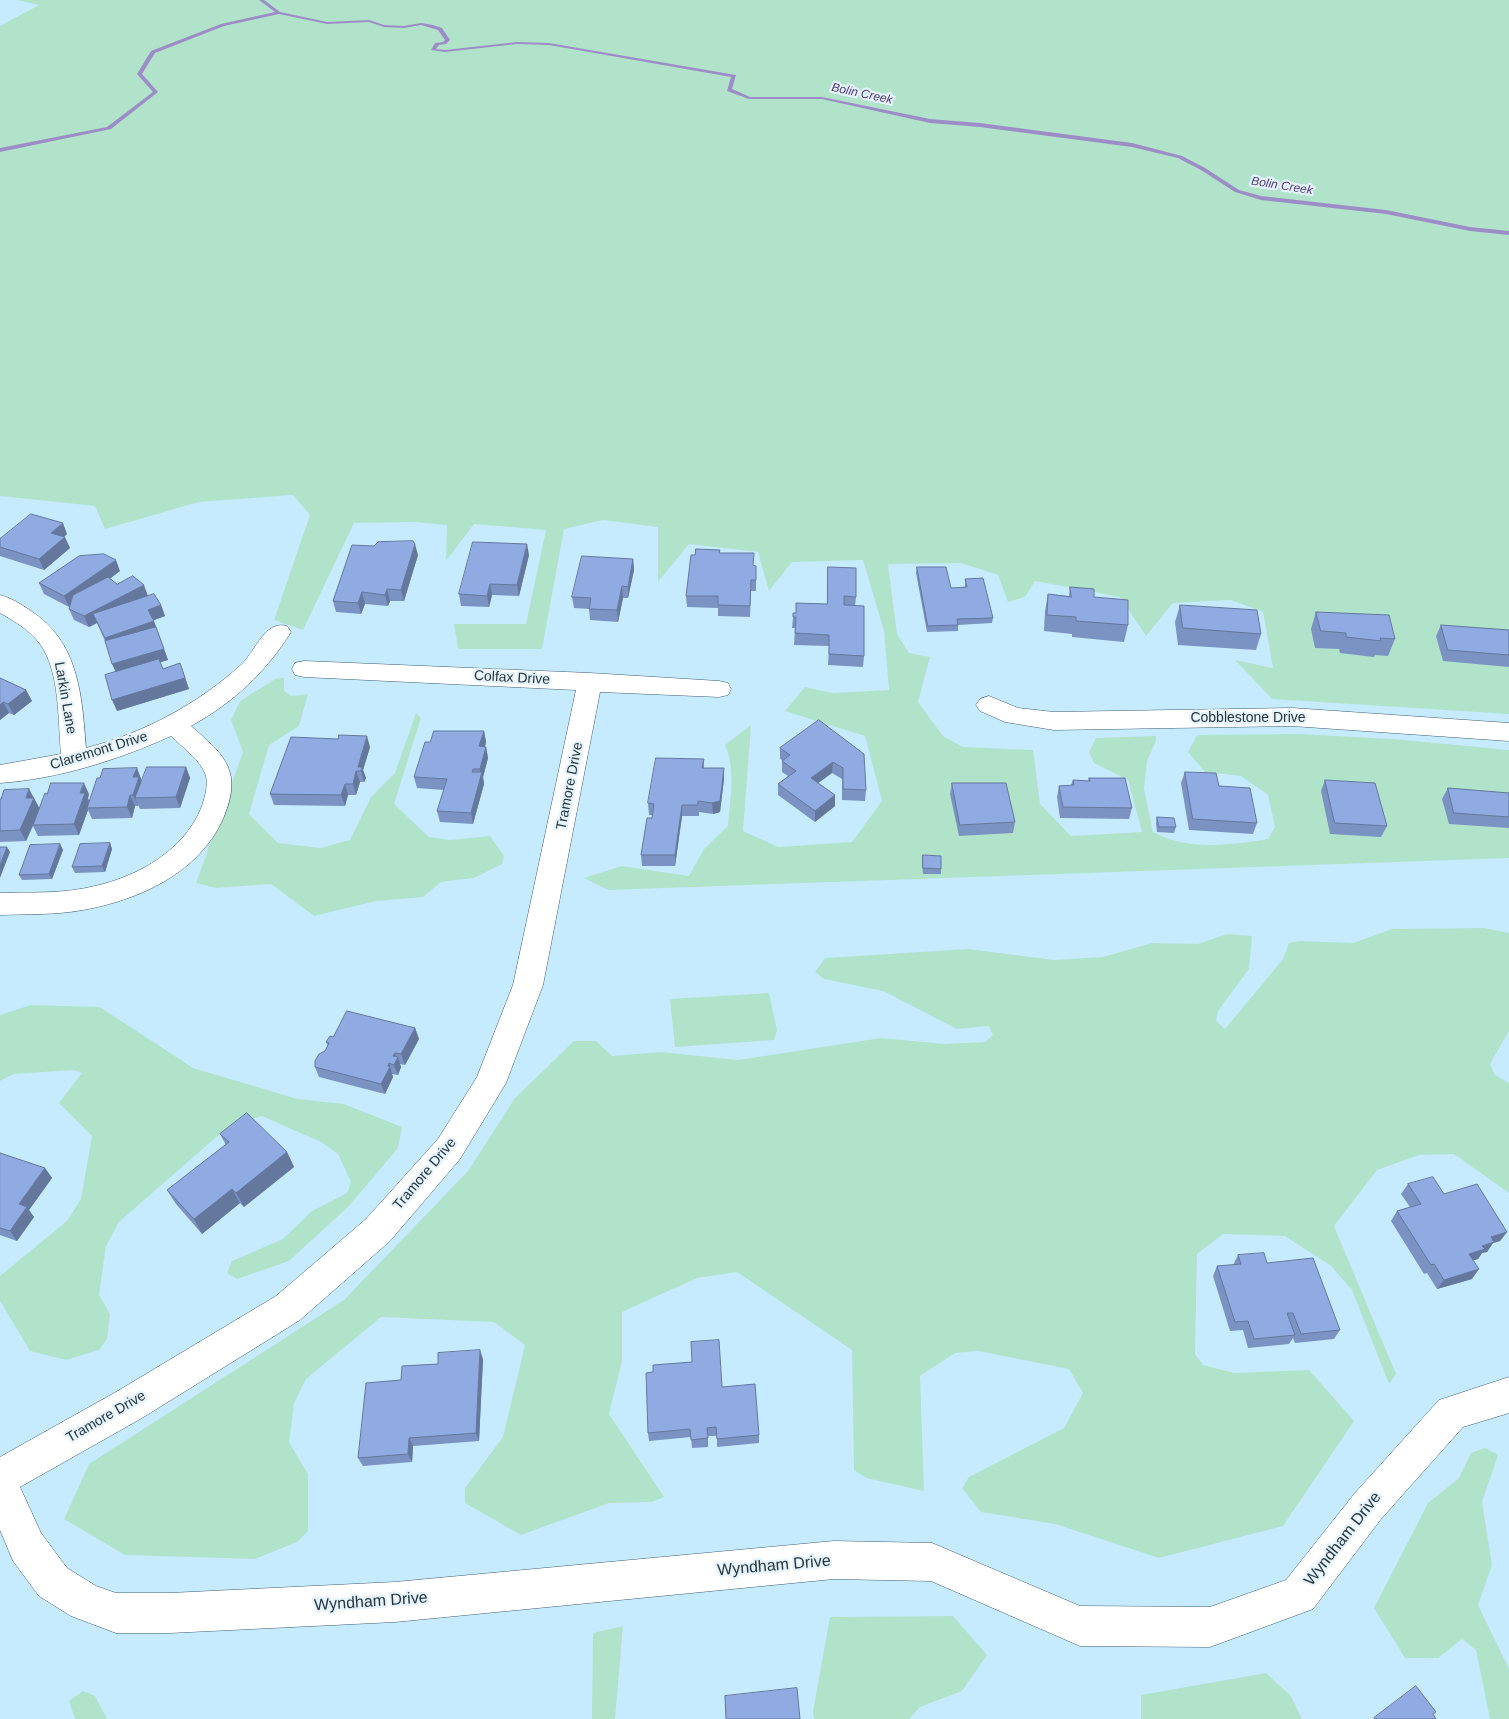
<!DOCTYPE html>
<style>
body{margin:0}
canvas{display:block;background:#c6ebfe}
</style>
<canvas width="1509" height="1719"></canvas>
<script>
const context = document.querySelector('canvas').getContext('2d');
context.lineJoin = 'round';
function paint(path, color) {
  context.fillStyle = color;
  context.fill(path, 'evenodd');
}
function strokePath(path, color, width, dash) {
  context.strokeStyle = color;
  context.lineWidth = width;
  context.lineCap = dash ? 'butt' : 'round';
  context.setLineDash(dash || []);
  context.stroke(path);
}
function label(font, color, halo, rows, align = 'center') {
  context.font = font + ' Arial,sans-serif';
  context.lineWidth = 4.5;
  context.setLineDash([]);
  context.textBaseline = 'middle';
  context.strokeStyle = halo;
  context.fillStyle = color;
  for (const [text, x, y, turn = 0] of rows) {
    context.save();
    context.translate(x, y);
    context.rotate((+turn || 0) * Math.PI / 180);
    context.textAlign = isNaN(turn) ? turn : align;
    if (halo) context.strokeText(text, 0, 0);
    context.fillText(text, 0, 0);
    context.restore();
  }
}
paint(new Path2D(`
 M17,0h1492v714l-237,-15 -37,-39 38,8 -10,-56 -32,-12 -58,3 -27,33 -26,-39 -85,-16 -10,16 -17,5 -10,-27 -37,-12 -73,1 9,70 12,19 21,4 -12,45 25,34 20,11 70,3 7,54 31,32 71,-4 -14,-52 -34,-17 -5,-11 7,-14 60,-2v5l-9,20 -3,28 9,43c33,19 79,13 115,7l7,-12 -7,-32 -27,-19 -36,-4 -17,-20 9,-17 102,-1 94,5 116,11v108l-901,32 -24,-12 38,-12 67,10 15,-27 24,-23c2,-26 8,-57 -3,-81l26,-20 -8,106 35,16 74,-5 30,-41 -17,-65 -80,-25 20,-24 27,6 57,-3 -5,-59 -21,-71 -71,2 -23,29 -11,-39 -69,-8 -31,38v-55l-55,-7 -39,9 -22,120h-84l-4,-25h72l20,-94 -72,-6 -28,37 1,-36 -31,-3 -62,1 -51,107 -29,-10 36,-105 -17,-20 -94,7 -94,27 -10,-23 -95,-10v-470l39,-21z
 M277,678h7v13l7,5 17,-2 -9,32 -30,19 -20,69 29,29 42,5 30,-8 21,-43 24,-24 21,-60 5,5 -27,86 35,33 21,3 40,-4 14,20 -2,8 -28,14 -33,4 -18,15 -47,4 -62,15 -43,-32 -55,4 -20,-5 47,-131 -12,-32 9,-19z
 M1484,928l25,5v98l-19,33 5,11 14,8v110l-55,-39 -35,1 -42,15 -43,56 62,148 -7,10 -37,-94 -21,-24 -46,-30 -62,-2 -26,20 -2,100 8,11 31,8 75,-3 45,51 -71,105 -124,32 -104,-34 -74,-12 -19,-24 7,-11 95,-49 19,-35 -14,-24 -91,-18 -23,2 -35,23 4,115 -58,-13 -12,-8 -2,-120 -115,-78 -40,6 -75,34v49l-13,53 55,83 -12,5 -43,1 -88,32 -56,-32v-15l38,-51 22,-92 -31,-23 -113,-5 -75,62 -12,24 -5,39 19,32v57l-11,11 -42,17 -130,-4 -61,-36 25,-55 255,-164 124,-129 47,-73 59,-57h22l16,15 49,-4 77,8 143,-22 63,6 41,-2 8,-7 -4,-9 -32,3 -74,-38 -59,-12 -9,-7 10,-14 143,-9 86,11 49,-3 49,-14 46,1 29,-10 25,2 -3,33 -31,42 -2,10 9,8 58,-70 6,-16 11,-2 53,2 39,-14z
 M769,993l8,37 -3,10 -99,7 -5,-48z
 M31,1005l69,2 93,61 105,31 46,5 58,23 -4,21 -49,58 -60,55 -52,18 -10,-6 5,-12 51,-22 29,-28 35,-18 4,-11 -13,-28 -17,-12 -59,-26 -33,10 -110,96 -13,24 -7,49 11,19 -3,25 -8,11 -33,10 -36,-9 -30,-50v-25l67,-55 14,-22 11,-63 -33,-33 23,-30 -9,-3 -59,4 -14,7v-66z
 M1485,1448l13,7 -16,47 10,63 -14,40 31,64v50h-19l-14,-69 -14,-11 -24,19h-33l-31,-50 54,-105 31,-25 12,-25z
 M953,1616l34,39 -25,36 -42,16 -11,12h-95l-1,-8 17,-94z
 M623,1626l-8,93h-23l1,-86z
 M1266,1673l25,23 11,23h-161v-24z
 M83,1691l12,5 12,23h-32l-6,-18z`), '#b1e3ca');
paint(new Path2D(`
 M259,0h5l16,12 47,10 42,-2 15,5 20,1 17,-3 12,2 9,3 8,12 -4,4 -7,1 -3,4 9,1 72,-8 32,1 187,32 -4,14 18,8h72l108,22 50,4 152,20 50,13 23,12 34,22 22,6 125,14 84,17 39,4v4l-39,-4 -84,-17 -125,-14 -26,-8 -34,-22 -23,-12 -46,-11 -152,-20 -50,-4 -108,-24h-73l-22,-8 4,-14 -182,-32 -32,-1 -72,8 -14,-2 4,-7 8,-1 2,-2 -7,-10 -17,-5 -17,3 -20,-1 -15,-5 -42,2 -48,-10 -55,12 -69,27 -13,21 16,18 -47,37 -111,23v-4l107,-21 46,-35 -16,-18 14,-23 70,-27 54,-12z`), '#9d8dc7');
const minor = new Path2D(`
 M0,595c11,3 21,9 31,16 48,31 51,85 55,137 58,-15 112,-44 156,-84 14,-14 23,-44 45,-38l4,6c-25,40 -58,71 -100,94 35,30 52,46 32,93 -24,54 -84,81 -140,91 -27,5 -55,4 -83,5v-22c32,-1 64,1 95,-7 44,-10 90,-36 107,-80 3,-10 6,-19 4,-30 -5,-16 -24,-29 -35,-40 -53,24 -113,43 -171,47v-18l61,-11c-3,-32 -1,-83 -21,-110 -10,-14 -26,-23 -40,-31z
 M304,661l286,12 129,8 9,2 3,6 -3,6 -9,2 -119,-5 -57,293 -37,98 -46,76 -70,82 -90,79 -158,98 -122,69 21,46 26,35 29,18 20,7h54l225,-11 439,-41 98,2 148,63 130,1 76,-27 69,-87 84,-93 70,-23v36l-46,14 -82,92 -68,90 -103,38 -130,-1 -149,-65 -97,-2 -439,43 -225,11h-54l-45,-17 -32,-20 -26,-35 -13,-31v-73l116,-65 160,-96 90,-77 72,-80 39,-62 36,-92 63,-295 -272,-13 -9,-2 -3,-6 3,-6z
 M989,696l29,12 36,4 238,-4 217,15v18l-217,-15 -238,4 -49,-8 -25,-11 -4,-6 4,-6z`);
strokePath(minor, '#3e5f70', 1);
paint(minor, '#fff');
paint(new Path2D(`
 M67,534l-3,3 6,11 -26,22 -44,-14v-17z
 M720,553l34,13 2,11v14h-5l-1,26 -32,-1v-8l-31,-1 -1,-11z
 M418,555l-14,46h-14l-2,5 -23,-2 -4,10 -25,-2 -3,-11z
 M529,555l-10,41 -27,-1 -3,12 -28,-1 -2,-12z
 M633,559l1,11 -6,28h-5l-5,24 -28,-2 -1,-11 -15,-1 -2,-11z
 M828,567l28,30 -1,9 9,50 -1,11 -35,-2 1,-19 -35,-1 1,-17h-3l1,-11 3,-4 31,-9z
 M917,567l34,21 14,-1v-8l28,39 -1,5 -34,2v6l-31,1 -11,-59z
 M120,571l-10,8 7,5 31,12 13,9 4,11 -12,4 15,40 -8,2 3,7 17,-6 9,26 -72,22 -1,-39 -11,-31 -8,-18 -8,4 -15,-7 -5,-11 1,-3 -1,1 -25,-13 -5,-11z
 M1070,587l24,10 34,28 -4,17 -52,-5v-3l-28,-3 1,-20 3,-17 21,2z
 M1180,605l81,29 -5,16 -78,-5 -3,-23z
 M1316,612l79,27 -7,17 -13,-1 -1,2 -34,-4 -1,-4 -24,-1 -4,-19z
 M1441,625l68,5v37l-66,-6 -7,-25z
 M0,678l26,12 6,11 -18,14 -5,-2 -9,7z
 M819,720l47,70 -1,11 -23,-1v-21l-10,-6 -14,10 17,12v11l-20,16 -37,-27v-11l10,-8 -6,-4v-12l-2,-1v-11z
 M484,731l2,11 -1,5h1l2,11 -5,19 1,7 -11,40 -33,-2 -3,-11 7,-21 -27,-2 -3,-11 16,-35z
 M370,747l-7,23 3,8 -2,4h-4l-4,13h-8l-3,11 -71,-1 -4,-11z
 M704,759v9l20,11 -4,33 -7,2 -14,-2v4h-17l-7,50h-33l-1,-11 12,-40h-4l-1,-12z
 M186,767l4,11 -10,30 -40,1 -2,-4v1h-3l-3,12 -40,1 -4,-9 -9,25 -41,1 -5,-10 -7,15 -26,1v-43l29,-10 10,19 50,-14 -1,4 1,4 11,-24 37,-10 4,11v3z
 M1185,772l72,51 -4,11 -64,-4 -8,-47z
 M1089,778l43,30 -3,11 -69,-1 -3,-21 2,-11 12,-1 2,-5 15,1z
 M1325,780l62,46 -6,11 -51,-3 -9,-43z
 M952,783l63,39 -2,11 -54,3 -9,-42z
 M1448,788l61,5v35l-60,-4 -7,-25z
 M1157,817l19,10 -2,6 -17,-1 -1,-9z
 M110,843l2,6 -7,23 -30,1 -3,-6z
 M60,844l3,6 -11,29 -30,1 -3,-5z
 M923,855l18,14v5h-18l-1,-13z
 M415,1028l4,11 -14,26 -5,-1 1,3 -3,8 -6,-1 1,3 -8,17 -66,-17 -4,-10 13,-21 -2,-4 7,-5z
 M220,1134l67,18 7,15 -50,40 -4,-4 -38,31 -26,-30 -9,-14 59,-45z
 M0,1153l45,15 7,10 -23,32 5,7 -17,24 -17,-6z
 M1408,1184l36,10 63,38 -7,9 -7,2 -6,9 -5,1 -4,6 -5,1 -1,19 -35,10 -10,-16 -3,1 -33,-53 6,-10 13,-4 -9,-13z
 M1238,1255l102,75 -6,9 -39,4 -2,-5 -4,6 -41,4 -5,-18 -13,1 -17,-55 4,-10 16,-1z
 M483,1359l-4,82 -66,5 -1,16 -49,4 -5,-8 43,-78 37,-16z
 M722,1387l37,48v8l-42,4v-11h-9v11l-16,1 -1,-11 -42,4 -1,-8z`), '#7b93c2');
paint(new Path2D(`
 M63,523l4,11 -11,10 -5,-11z
 M65,537l5,11 -26,22 -5,-11z
 M415,544l3,11 -14,46 -3,-11z
 M527,544l2,11 -10,41 -2,-11z
 M633,559l1,11 -6,28v-11z
 M116,560l4,11 -51,36 -5,-11z
 M490,584l2,11 -3,12 -2,-11z
 M144,585l4,11 -55,18 4,9 -8,4 -5,-11z
 M622,586l1,12 -5,24 -1,-12z
 M387,589l3,12 -2,5 -3,-11z
 M362,592l3,12 -4,10 -3,-11z
 M161,605l4,11 -13,5 -4,-11z
 M154,621l14,39 -51,15 -5,-11 -3,-15 -4,-11z
 M180,663l9,26 -72,22 -5,-11z
 M26,690l6,11 -18,14 -6,-11z
 M3,702l6,11 -9,7v-15z
 M484,731l2,11 -4,15 -3,-11z
 M367,736l3,11 -7,23 3,8 -2,4 -3,-11 -3,-4z
 M486,747l2,11 -5,19 1,7 -11,40 -2,-11 10,-37 -1,-7z
 M833,762l-1,11 -22,16 1,-11z
 M186,767l4,11 -10,30 -4,-11z
 M137,768l4,11v2l3,7 -9,10 3,7v1l-5,-11v-18z
 M724,768v11l-4,33 -7,2 -1,-11z
 M356,771l4,11 -4,13 -3,-11z
 M84,783l5,11 -1,4 2,6 -3,4 1,2 -9,25 -5,-11 6,-31z
 M345,784l3,11 -3,11 -4,-11z
 M29,789l11,20 -14,32 -6,-11 6,-32z
 M130,795l5,11 -3,12 -5,-11z
 M835,795v11l-20,16v-11z
 M682,805v11l-7,50v-11z
 M110,843l2,6 -7,23 -3,-6z
 M60,844l3,6 -11,29 -3,-5z
 M7,847l3,5 -10,26v-13z
 M415,1028l4,11 -14,26 -4,-11z
 M395,1053l2,7 1,-3 3,10 -3,8 -4,-10 -1,-9z
 M389,1063l4,14 -8,17 -4,-10z
 M287,1152l7,15 -50,40 -8,-14z
 M45,1168l7,10 -23,32 5,7 -17,24 -7,-10 9,-27z
 M232,1189l8,14 -38,31 -8,-15z
 M1507,1232l-7,9 -7,2 -6,9 -5,1 -4,6 -16,5 7,-10 22,-17z
 M1479,1269l-7,10 -35,10 7,-9z
 M480,1350l3,9 -4,82 -3,-8z
 M409,1438l4,8 -1,16 -4,-8z`), '#64789e');
const building = new Path2D(`
 M31,514l32,9 -12,10 14,4 -26,22 -39,-12v-8z
 M413,541l2,3 -14,46 -14,-1 -2,6 -23,-3 -4,11 -25,-2 19,-56 22,1 4,-4z
 M473,542l54,2 -10,41 -27,-1 -3,12 -28,-2z
 M696,549l24,1 -1,3h35l-1,12 3,1v14h-5l-1,26 -32,-1v-9h-32l5,-41h4z
 M104,554l12,6 -52,36 -25,-13 40,-27z
 M582,556l51,3 -5,28 -6,-1 -5,24 -28,-1 2,-11 -19,-1z
 M828,567l28,1v29l-12,-1v9l20,1v50l-35,-2v-19l-34,-2 1,-16h-3v-4h3v-10l31,1z
 M917,567h29l5,21 16,-1 -2,-8 18,-1 10,40 -36,1 1,6 -30,1z
 M133,576l11,9 -60,31 -15,-7 4,-14 35,-18 9,7z
 M1070,587l24,2v8l34,3v25l-52,-4v-4l-29,-2 1,-21 23,3z
 M154,594l7,11 -13,5 6,11 -49,17 -12,-24z
 M1180,605l77,5 4,24 -78,-6z
 M1316,612l73,3 6,24 -15,-1 1,3 -35,-4v-4l-25,-2z
 M1441,625l68,5v25l-61,-5z
 M156,627l8,22 -52,15 -7,-23z
 M159,659l4,10 17,-6 5,15 -73,22 -7,-25z
 M0,678l26,12 -18,14 -5,-2 -3,3z
 M819,720l45,34 2,36 -23,-1v-21l-10,-6 -22,16 24,17 -20,16 -37,-27 18,-13 -14,-10 8,-6 -10,-7z
 M434,731h50l-5,15 7,1 -6,22h-7l-1,3h10l-11,41 -34,-2 10,-32 -33,-2 11,-35h5z
 M339,735l28,1 -9,31h4l-1,4h-5l-3,13h-8l-4,11 -71,-1 21,-57 47,2z
 M656,758l48,1 -2,9h22l-4,33 -8,2 -14,-2v4h-16l-7,50h-34l6,-37h5l2,-14 -6,-1z
 M147,767h39l-10,30 -41,1z
 M137,768l-4,9h6l-6,18h-3l-3,12 -40,1 10,-30h3l3,-9z
 M1185,772l31,1 3,13 31,2 7,35 -64,-4z
 M1089,778h36l7,30 -69,-1 -4,-21 15,-1 -1,-5 17,1z
 M1325,780l50,3 12,43 -52,-3z
 M51,783h33l-4,10h5l-11,31 -41,1 12,-32 2,1z
 M952,783h54l9,39 -55,3z
 M1448,788l61,5v24l-55,-4z
 M29,789l-3,9h8l-14,32 -20,1v-32h1l3,-9z
 M1157,817l17,1 2,9h-17z
 M110,843l-8,23 -30,1 8,-23z
 M60,844l-11,30 -30,1 11,-30z
 M0,847h7l-7,18z
 M923,855l18,1v13l-18,-1z
 M347,1011l68,17 -14,26 -6,-1 -2,3 5,1 -4,8 -5,-2 -1,3 2,1 -9,17 -66,-17v-6l4,-7 6,-3 4,-8 -3,-1 4,-6 3,1z
 M247,1113l40,39 -51,41 -4,-4 -38,30 -27,-29 62,-48 -9,-8z
 M0,1153l45,15 -26,36 8,3 -17,24 -10,-3z
 M1433,1177l11,17 33,-10 30,48 -16,5 3,5 -12,4 3,3 -16,5 10,15 -35,11 -10,-16 -3,1 -34,-54 24,-7 -13,-20z
 M1264,1253l3,10 46,-5 27,72 -39,4 -8,-21h-6l8,22 -41,4 -6,-18 -13,1 -18,-56 24,-2 -3,-9z
 M719,1340l3,47 33,-3 4,51 -42,4 -1,-12 -9,1 1,10 -17,2 -1,-11 -42,4 -2,-60 7,-1v-7l39,-3 -1,-20z
 M480,1350l-4,83 -67,5 -1,16 -50,4 8,-75 35,-3 1,-14 36,-2v-11z
 M1416,1686l20,26 -3,2 3,5h-61l-1,-1z
 M797,1688l3,31h-74l-1,-23z`);
paint(building, '#8fabe2');
strokePath(building, '#64789e', 1);
label('italic 12px', '#51387f', '#e5f4fc', [
 ["Bolin Creek",862,94,12],
 ["Bolin Creek",1282,186,9]
]);
label('14px', '#27353d', '#e5f4fc', [
 ["Colfax Drive",512,678,3],
 ["Larkin Lane",65,698,80],
 ["Cobblestone Drive",1248,718],
 ["Claremont Drive",99,751,-17],
 ["Tramore Drive",570,786,-79],
 ["Tramore Drive",425,1174,-50],
 ["Tramore Drive",106,1417,-30]
]);
label('16px', '#27353d', '#e5f4fc', [
 ["Wyndham Drive",1343,1539,-52],
 ["Wyndham Drive",774,1566,-5],
 ["Wyndham Drive",371,1602,-4]
]);
</script>
